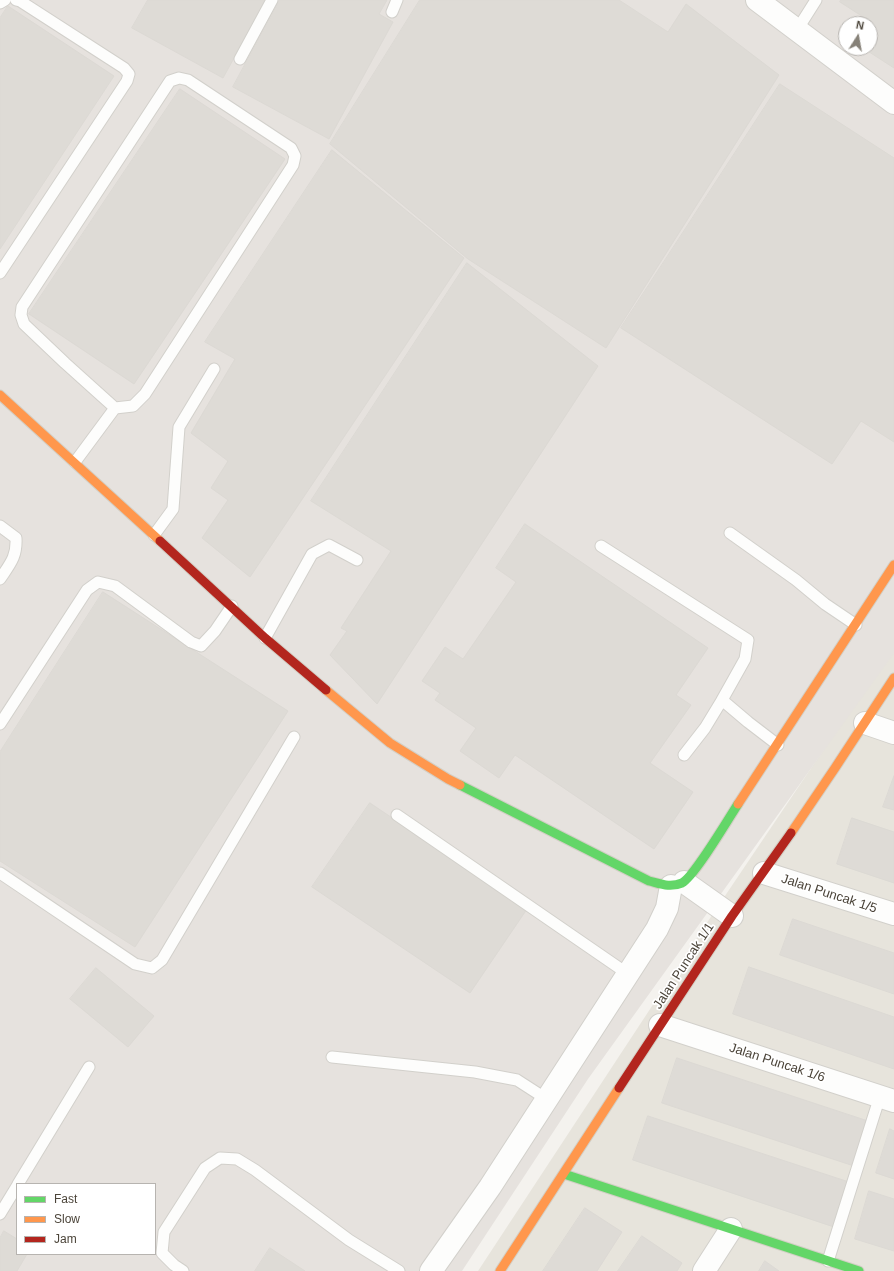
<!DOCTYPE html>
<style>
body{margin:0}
#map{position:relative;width:894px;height:1271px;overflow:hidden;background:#f4f2ee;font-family:Arial,sans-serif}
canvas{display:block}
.legend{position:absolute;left:16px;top:1183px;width:140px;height:72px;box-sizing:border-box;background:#fff;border:1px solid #b7b4b0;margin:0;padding:5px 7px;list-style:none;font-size:12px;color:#4b4439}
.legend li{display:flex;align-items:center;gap:8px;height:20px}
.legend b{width:20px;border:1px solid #b7b4b0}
.north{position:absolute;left:838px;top:16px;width:40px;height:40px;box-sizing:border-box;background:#fff;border:1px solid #b7b4b0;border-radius:50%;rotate:11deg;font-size:11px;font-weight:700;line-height:16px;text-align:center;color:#4b4439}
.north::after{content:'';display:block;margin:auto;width:14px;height:18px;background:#868178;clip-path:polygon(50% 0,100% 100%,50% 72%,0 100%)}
</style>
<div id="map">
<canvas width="894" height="1271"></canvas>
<ul class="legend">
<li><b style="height:5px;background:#63d668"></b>Fast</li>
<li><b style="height:5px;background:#ff974d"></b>Slow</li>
<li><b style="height:5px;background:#b3261e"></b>Jam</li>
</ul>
<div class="north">N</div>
</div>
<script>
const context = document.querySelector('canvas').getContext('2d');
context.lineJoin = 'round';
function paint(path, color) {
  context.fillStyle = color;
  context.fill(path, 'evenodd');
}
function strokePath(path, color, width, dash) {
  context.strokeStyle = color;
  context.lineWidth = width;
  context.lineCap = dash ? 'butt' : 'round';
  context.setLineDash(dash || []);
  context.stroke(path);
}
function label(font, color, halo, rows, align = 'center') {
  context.font = font + ' Arial,sans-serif';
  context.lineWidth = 3.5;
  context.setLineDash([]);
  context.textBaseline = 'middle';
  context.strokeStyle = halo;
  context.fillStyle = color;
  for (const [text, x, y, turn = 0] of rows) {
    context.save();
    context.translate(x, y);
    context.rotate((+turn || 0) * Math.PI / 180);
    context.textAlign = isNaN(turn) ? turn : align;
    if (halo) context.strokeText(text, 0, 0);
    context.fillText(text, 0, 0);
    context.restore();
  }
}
paint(new Path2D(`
 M894,645v626h-416l222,-338z`), '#e7e4dc');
paint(new Path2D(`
 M0,0h894v653l-306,426 -126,192h-462zM846,24h24v24h-24zM17,1184h138v70h-138z`), '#e6e2de');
const building = new Path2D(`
 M148,0h118l-43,78 -91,-50z
 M280,0h107l-8,14 14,8 -64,117 -96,-52z
 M420,0h199l49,32 18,-28 93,71 -173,273 -138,-89 -138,-115z
 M841,0h53v68l-31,-20h7v-24l1,-2 -31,-20z
 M8,6l106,70 -114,173v-231z
 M780,84l114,74v284l-33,-21 -29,43 -211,-136z
 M180,89l105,70 -151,225 -105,-70z
 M332,150l132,108 -214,319 -48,-39 26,-38 -17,-12 17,-27 -37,-28 44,-74 -30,-17z
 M467,263l131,103 -221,338 -47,-49 17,-24 -6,-3 50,-77 -80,-50z
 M525,524l183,124 -32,47 15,10 -41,58 43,29 -39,57 -139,-94 -16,23 -39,-27 16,-23 -41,-28 5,-7 -18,-12 23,-34 18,12 53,-77 -20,-14z
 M103,592l185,119 -153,236 -135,-86v-109z
 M894,776v34l-11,-3z
 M370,803l157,106 -57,84 -158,-106z
 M852,818l42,14v51l-57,-19z
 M793,919l101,34v41l-114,-39z
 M749,967l145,50v52l-161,-55z
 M96,968l58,48 -26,31 -58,-48z
 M677,1058l191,63 -14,45 -192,-63z
 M648,1116l204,67 -15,45 -204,-68z
 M890,1129l4,2v48l-18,-6z
 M869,1191l25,8v52l-39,-12z
 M585,1208l37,24 -25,39h-54z
 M4,1231l13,8v15h10l-10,17h-17v-33z
 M642,1236l40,27 -5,8h-59z
 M270,1248l35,23h-50z
 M765,1261l14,10h-20z`);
paint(building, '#dedbd6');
strokePath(building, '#dcd9d4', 1);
const lane = new Path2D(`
 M0,3l5,-3
 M392,12l5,-12
 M797,30l19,-30
 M240,59l32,-59
 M179,78l9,2 103,68 4,8 -2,9 -148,229 -12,12 -18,2 -50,-45 -41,-39 -3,-9 1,-8 148,-226z
 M0,273l127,-192 2,-7 -5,-6 -104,-67 -4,-1
 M75,462l40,-54
 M0,526l16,12c1,19 -6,26 -16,41
 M730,533l66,47 29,24 31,21
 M154,535l19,-26 6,-82 35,-58
 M601,546l147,94 -3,19 -23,41
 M265,638l47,-84 17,-9 28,15
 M0,724l87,-134 11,-8 17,4 76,56 10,4 14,-15 17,-25
 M684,755l21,-27 17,-28 26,22 30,23
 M397,815l231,159
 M0,873l135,91 17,4 10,-8 132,-223
 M332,1057l143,15 42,8 31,20
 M18,1184l71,-117
 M0,1214l17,-28
 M828,1261l52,-165
 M183,1271l-9,-6 -12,-12 2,-21 41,-64 15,-10 17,1 18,11 94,70 50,31`);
const street = new Path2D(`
 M757,0l137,103
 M865,723l29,10
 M764,873l130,41
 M684,882l48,34
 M660,1025l234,76
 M431,1271l59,-84 167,-258 10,-21 4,-22
 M704,1271l27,-42`);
const fast = new Path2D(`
 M460,785l189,96c12,3 21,7 33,2 12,-6 47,-65 56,-79
 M564,1174l295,97`);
const slow = new Path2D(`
 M0,395l160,146
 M326,690l64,53 58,36 12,6
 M738,804l156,-239
 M791,833l44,-65 59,-90
 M500,1271l119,-183`);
const jam = new Path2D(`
 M160,541l105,97 61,52
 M619,1088l113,-172 59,-83`);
strokePath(lane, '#d2d0cb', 13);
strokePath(street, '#d2d0cb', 24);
strokePath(fast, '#d3cfc5', 11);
strokePath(slow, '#d3cfc5', 11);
strokePath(jam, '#d3cfc5', 11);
strokePath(lane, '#fdfdfc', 11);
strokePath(street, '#fdfdfc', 22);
strokePath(fast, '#63d668', 9);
strokePath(slow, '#ff974d', 9);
strokePath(jam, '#b3261e', 9);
label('13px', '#4b4439', '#fff', [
 ["Jalan Puncak 1/5",829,894,18],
 ["Jalan Puncak 1/1",684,966,-57],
 ["Jalan Puncak 1/6",777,1063,18]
]);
</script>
